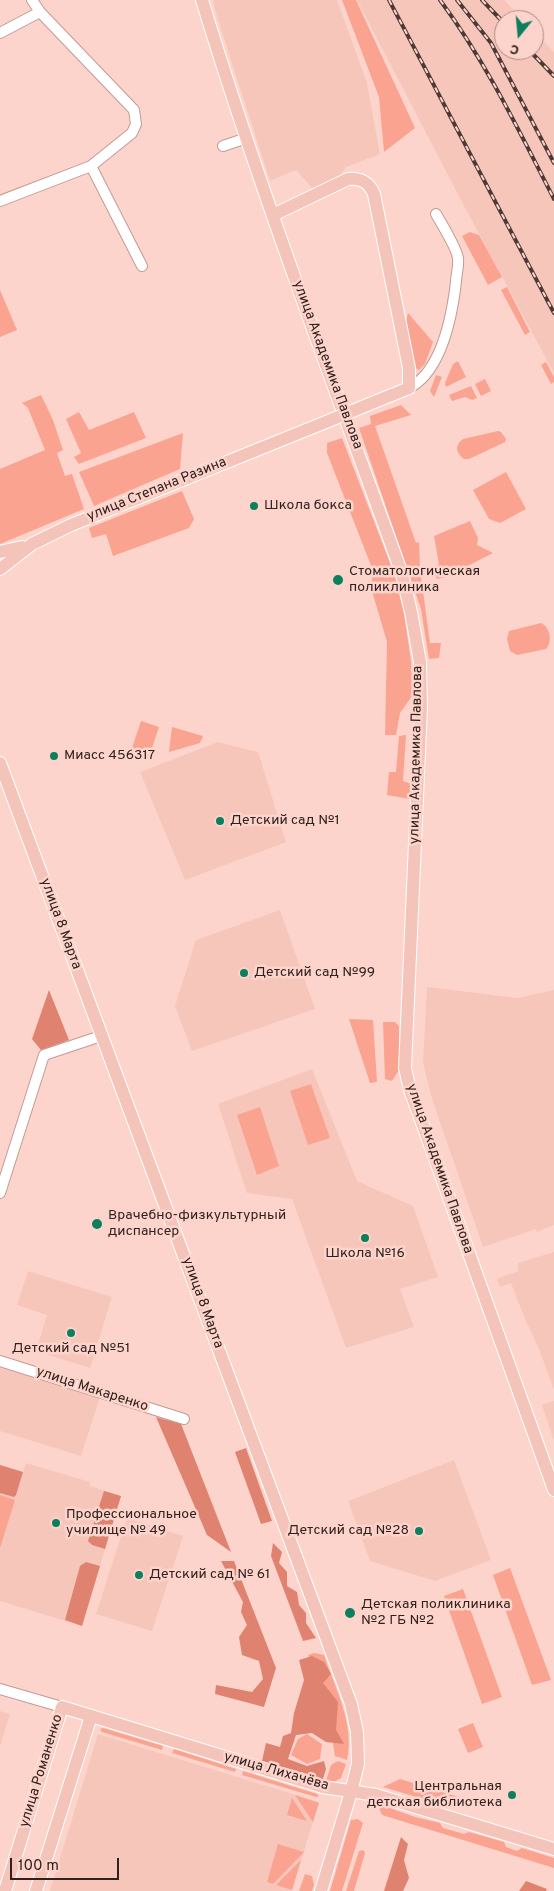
<!DOCTYPE html>
<meta charset="utf-8">
<style>
body{margin:0}
#map{position:relative;width:554px;height:1891px;overflow:hidden;background:#fdd4cb;font-family:Overpass,sans-serif}
canvas{display:block}
.north{position:absolute;left:494px;top:10px;width:50px;height:50px;box-sizing:border-box;background:#fdd4cb;border:1px solid #ab8c86;border-radius:50%;rotate:197deg;font-size:14px;font-weight:700;line-height:20px;text-align:center;color:#30211e}
.north::after{content:'';display:block;margin:auto;width:18px;height:22px;background:#0c805e;clip-path:polygon(50% 0,100% 100%,50% 72%,0 100%)}
.scale{position:absolute;left:10px;top:1858px;width:109px;height:22px;box-sizing:border-box;border:2px solid #30211e;border-top:0;padding-left:6px;font-size:15px;line-height:18px;white-space:nowrap;color:#30211e;-webkit-text-stroke:4px #fdd4cb;paint-order:stroke}
</style>
<div id="map">
<canvas width="554" height="1891"></canvas>
<div class="north">С</div>
<div class="scale">100 m</div>
</div>
<script>
const context = document.querySelector('canvas').getContext('2d');
context.lineJoin = 'round';
function paint(path, color) {
  context.fillStyle = color;
  context.fill(path, 'evenodd');
}
function strokePath(path, color, width, dash) {
  context.strokeStyle = color;
  context.lineWidth = width;
  context.lineCap = dash ? 'butt' : 'round';
  context.setLineDash(dash || []);
  context.stroke(path);
}
function label(font, color, halo, rows, align = 'center') {
  context.font = font + ' Overpass,sans-serif';
  context.lineWidth = 5;
  context.setLineDash([]);
  context.textBaseline = 'middle';
  context.strokeStyle = halo;
  context.fillStyle = color;
  for (const [text, x, y, turn = 0] of rows) {
    context.save();
    context.translate(x, y);
    context.rotate((+turn || 0) * Math.PI / 180);
    context.textAlign = isNaN(turn) ? turn : align;
    if (halo) context.strokeText(text, 0, 0);
    context.fillText(text, 0, 0);
    context.restore();
  }
}
paint(new Path2D(`
 M214,0h123l30,83 13,71 -34,13 -9,13 -25,8 -16,-18 -26,11 -50,-155 -7,-24z
 M357,0h147l19,20h-19v30h30v-19l20,21v321l-90,-167z
 M218,742l40,10 28,90 -101,38 -45,-108z
 M280,910l35,99 -123,42 -17,-45 21,-66z
 M427,987l90,11 37,-8v235l-17,7 -1,-3 -53,18 -51,-148 -9,-36z
 M312,1069l45,112 56,25 25,71 -38,12 14,38 -68,21 -54,-149 -45,-6 -29,-89z
 M554,1252v138l-15,-41 -14,-30 -14,-36 -11,4 -3,-8 21,-8v-8z
 M28,1271l84,26 -22,71 -54,-17 11,-36 -30,-10z
 M0,1366l100,31 -19,59 -81,-25z
 M554,1401v40l-12,-36z
 M454,1460l37,100 -56,21 -65,-20 -22,-60z
 M26,1463l64,19v4l31,10 -39,130 -82,-25v-136l23,7z
 M127,1518l56,18 -31,95 -56,-17z
 M0,1711l10,3 -10,32z
 M98,1734l221,68 -27,89h-242z`), '#f7c6bb');
paint(new Path2D(`
 M342,0h14l59,128 -31,24 -5,-55z
 M470,232l9,3 23,42 -14,8 -26,-49z
 M507,287l23,45 -5,3 -24,-45z
 M0,290l17,40 -17,7z
 M408,313l25,29 -8,22 -6,6 -3,-2 -2,-4 -9,-38z
 M458,361l8,16 -20,10 -1,-4 8,-19z
 M546,362l8,15v5l-3,2 -10,-19z
 M436,375l6,2 -8,20 -4,-6z
 M485,379l6,12 -10,5 -6,-12z
 M471,386l6,12 -5,2 -7,-3 -13,4 -3,-6z
 M41,395l12,25 10,30 -6,3 8,23 7,-2 12,35 -84,35v-75l45,-19 -17,-42 -6,-5z
 M401,405l10,10 -36,11 41,117 3,-1 1,27 10,74h11l-2,15 -10,1 -8,-50 -62,-181 12,-4 -1,-8z
 M79,412l10,18 45,-18 12,26 -67,26 -5,-7 7,-4 -15,-34z
 M498,431l3,1 5,7 -1,3 -36,17h-5c-8,-6 -10,-13 -1,-20z
 M183,433l-3,36 -86,37 -15,-34z
 M342,438l53,138 9,38 7,47 1,35 -12,17 -4,22h-11l2,-93 -15,-51v-23l-45,-115v-10z
 M506,472l20,37 -26,14 -11,-4 -16,-29z
 M182,491l12,28 -5,9 -76,28 -7,-22 -14,4 -3,-10z
 M470,521l8,17 -1,7 16,8 -47,24 -9,2 -3,-8 5,-7 -5,-28z
 M541,623c9,4 12,18 5,26l-29,6 -7,-4 -3,-12 2,-8z
 M141,721l18,6 -9,27 -18,-6z
 M172,727l31,9 -3,7 -31,9z
 M406,735l-3,46 11,4v11l-4,3 -23,-4 2,-23h7l3,-36z
 M349,1019l24,1 4,62 -7,1z
 M383,1022h12l4,4v44l-7,11 -7,-2z
 M311,1084l19,54 -22,7 -18,-54z
 M260,1107l19,59 -22,9 -20,-60z
 M0,1495l15,5 -15,48z
 M510,1568l41,112 -19,5 -39,-110z
 M463,1589l39,108 -20,7 -38,-108z
 M314,1653l10,2c11,33 31,69 23,105l-12,-4 -7,-43 -20,-58z
 M473,1723l10,24 -15,6 -10,-24z
 M103,1728l60,18 -1,4 -60,-18 -2,-3z
 M307,1734l15,10 -2,15 -13,5 -16,-9 7,-16z
 M174,1749l62,20 -1,3 -63,-19z
 M338,1761l8,3 -5,14 -12,7 -4,-1 6,-19z
 M243,1771l74,23 2,2 -3,1 -74,-22z
 M400,1779l59,18 -2,8 -7,2 -67,-20z
 M295,1795l24,8 -6,19z
 M292,1798l15,23 -20,-6z
 M378,1806h6l31,11 25,6 3,5 21,6 5,-2 35,10 2,5 11,4 5,-3 32,10v10l-172,-53z
 M358,1819l5,4 -21,68h-12l21,-71z
 M278,1844l26,8 -31,32 -6,-2z
 M363,1850l2,3 -11,38h-8l13,-40z
 M301,1860l-9,30 -16,-5z
 M305,1874l7,2 2,9 -2,6h-13z`), '#faa391');
paint(new Path2D(`
 M49,990l20,50 -28,10 -9,-11z
 M156,1417l25,7 50,128 -24,-17z
 M246,1448l26,73 -11,3 -26,-72z
 M0,1465l23,7 -7,23 -2,2 -14,-4z
 M104,1491l17,5 -16,53 -13,-4 -4,-4z
 M273,1543l9,9 -3,11 8,9v14l10,6 2,13 7,8v10l10,15 -13,3 -32,-85z
 M221,1561h13l42,107 -12,39 -49,-13 1,-9 36,7 11,-13 -4,-18 -17,-6 -3,-18 8,-12 -6,-13 2,-10z
 M86,1562l14,4 -18,60 -17,-6 15,-54z
 M312,1656l12,6 7,12 -8,9 15,19 -2,28 8,14 -18,-2 -14,-9 -16,2 -8,24 19,7 17,-5 2,8 -4,13 -49,-15 -11,-6 4,-18 14,4 3,-11 8,-3 3,-20 10,-33 -5,-20z
 M401,1837l7,7 -4,16 5,18 -6,13h-19z
 M526,1881l21,8 -1,2h-27z`), '#df8270');
const minor = new Path2D(`
 M0,33l40,-21
 M223,146l24,-8
 M91,166l51,100
 M0,201l91,-35 41,-33 4,-9 -2,-14 -94,-98 -8,-12
 M409,388c33,-17 43,-72 47,-106 0,-7 3,-16 2,-23 0,-9 -17,-36 -22,-45
 M0,1193l44,-138 57,-19
 M0,1361l184,58
 M0,1689l62,18`);
const major = new Path2D(`
 M202,0c59,194 131,383 200,574l9,38 9,50 1,45 -16,361 5,22 14,38 130,362
 M273,215l75,-36c13,-1 21,3 26,15l35,174v20l-42,17
 M0,552l22,-5
 M0,569l32,-25 39,-19 250,-101
 M0,763l351,941 6,28 1,32 -7,28 -30,99
 M5,1891l57,-184 261,80 53,8 178,54
 M36,1891l55,-175`);
strokePath(minor, '#c29b93', 12);
strokePath(major, '#fff', 14);
strokePath(minor, '#fff', 10);
strokePath(major, '#f4c4ba', 12);
const rail = new Path2D(`
 M389,0l165,313
 M440,0c46,62 79,131 114,199
 M457,0l34,43 63,120
 M482,0l22,23
 M529,50l25,26`);
strokePath(rail, '#4d3a36', 4);
strokePath(rail, '#fdd4cb', 2, [5.5]);
const majorBridge = new Path2D(`
 M321,424l46,-19`);
strokePath(majorBridge, '#fff', 14, []);
strokePath(majorBridge, '#f4c4ba', 12);
for (const [x, y, r, color] of [
 [254,506,5,"#0c805e"],
 [338,580,6,"#0c805e"],
 [54,756,5,"#0c805e"],
 [220,821,5,"#0c805e"],
 [244,973,5,"#0c805e"],
 [97,1224,6,"#0c805e"],
 [365,1238,5,"#0c805e"],
 [71,1333,5,"#0c805e"],
 [56,1523,5,"#0c805e"],
 [419,1531,5,"#0c805e"],
 [139,1575,5,"#0c805e"],
 [350,1613,6,"#0c805e"],
 [512,1795,5,"#0c805e"]
]) {
  const dot = new Path2D();
  dot.arc(x, y, r, 0, 2 * Math.PI);
  context.fillStyle = color;
  context.fill(dot);
  strokePath(dot, '#fdd4cb', 2);
}
label('14px', '#30211e', '#fdd4cb', [
 ["улица Академика Павлова",327,365,70],
 ["улица Степана Разина",157,490,-22],
 ["улица Академика Павлова",417,755,-89],
 ["улица 8 Марта",60,924,70],
 ["улица Академика Павлова",439,1169,71],
 ["улица 8 Марта",202,1303,70],
 ["улица Макаренко",92,1390,18],
 ["улица Романенко",42,1771,-73],
 ["улица Лихачёва",276,1772,16]
]);
label('14px', '#30211e', '#fdd4cb', [
 ["Школа бокса",264,506],
 ["Стоматологическая",349,572],
 ["поликлиника",349,588],
 ["Миасс 456317",64,756],
 ["Детский сад №1",230,821],
 ["Детский сад №99",254,973],
 ["Врачебно-физкультурный",108,1216],
 ["диспансер",108,1232],
 ["Школа №16",365,1254,"center"],
 ["Детский сад №51",71,1349,"center"],
 ["Профессиональное",66,1515],
 ["училище № 49",66,1531],
 ["Детский сад №28",409,1531,"right"],
 ["Детский сад № 61",149,1575],
 ["Детская поликлиника",361,1605],
 ["№2 ГБ №2",361,1621],
 ["Центральная",502,1787,"right"],
 ["детская библиотека",502,1803,"right"]
], 'left');
</script>
